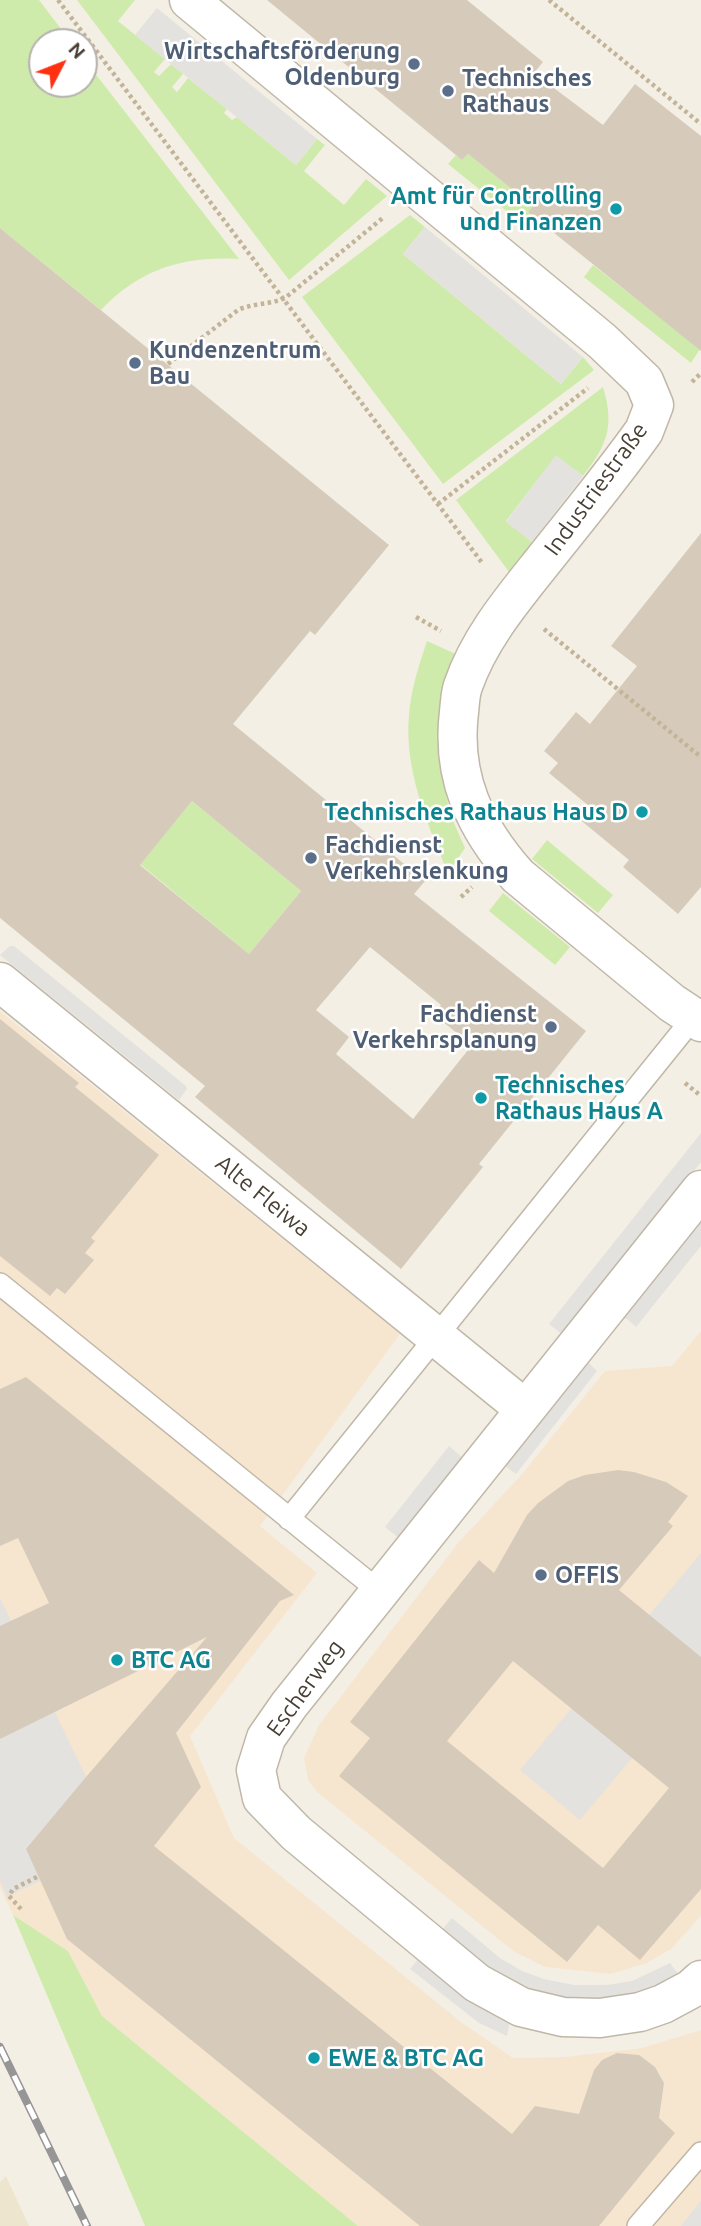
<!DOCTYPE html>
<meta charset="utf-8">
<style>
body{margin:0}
#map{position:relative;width:701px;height:2226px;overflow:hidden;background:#f4efe5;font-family:Ubuntu,sans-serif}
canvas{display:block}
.north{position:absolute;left:28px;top:28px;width:70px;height:70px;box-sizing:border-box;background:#fff;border:2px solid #b5b2ae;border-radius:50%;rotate:48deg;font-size:19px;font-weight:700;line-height:28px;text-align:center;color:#473f34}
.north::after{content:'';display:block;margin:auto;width:24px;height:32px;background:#ff3111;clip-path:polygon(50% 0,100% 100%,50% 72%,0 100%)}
</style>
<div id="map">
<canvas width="701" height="2226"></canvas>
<div class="north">N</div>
</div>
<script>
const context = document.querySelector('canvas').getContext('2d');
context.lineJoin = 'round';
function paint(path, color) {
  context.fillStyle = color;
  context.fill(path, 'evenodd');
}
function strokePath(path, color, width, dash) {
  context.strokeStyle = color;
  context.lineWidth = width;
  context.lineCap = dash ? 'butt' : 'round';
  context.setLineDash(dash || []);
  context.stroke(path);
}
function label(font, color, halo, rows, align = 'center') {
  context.font = font + ' Ubuntu,sans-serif';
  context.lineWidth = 5;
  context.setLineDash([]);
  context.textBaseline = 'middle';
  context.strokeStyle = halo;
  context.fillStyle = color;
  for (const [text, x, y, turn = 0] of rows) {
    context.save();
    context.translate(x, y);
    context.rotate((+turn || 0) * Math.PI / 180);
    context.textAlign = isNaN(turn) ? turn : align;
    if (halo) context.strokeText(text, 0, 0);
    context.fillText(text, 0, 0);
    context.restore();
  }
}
paint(new Path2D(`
 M0,1011l400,323 -140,192 57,47 -127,163 44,102 227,184 52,36 52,-1 77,-9 59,-18v196h-343l-256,-210 -34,-65 -55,-36 -13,-28z
 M701,1331v585l-30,33 -24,14 -36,11 -66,-7 -32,-16 -196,-159 -9,-12 -4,-22 15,-33 139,-182 64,-69 83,-103 67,-5z`), '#f7e6cf');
paint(new Path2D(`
 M6,2176l23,50h-29v-44z`), '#eee5ce');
paint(new Path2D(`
 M0,0h39l32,42h-29v42h42v-25l155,200c-56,-3 -99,10 -138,51l-101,-82z
 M77,0h58l-17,21 47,38 -11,13 5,4 12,-12 12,10 -11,13 5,5 11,-14 39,31 -3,4 8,7 5,-3 59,48 21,-26 8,6 -21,26 40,34 22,-26 21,17 -98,84z
 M468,154l65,52 -5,6 9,7 -8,10 -81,-65 8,-9 6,5z
 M410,215l15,12 -22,27 158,130 22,-27 11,13 -151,114 -141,-187z
 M593,265l107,84 -9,14 -107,-86z
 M603,387c12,40 4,58 -20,89l-27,-20 -50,65 26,21 -23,30 -53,-72z
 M427,641l31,14 -17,112 9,47 15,34 -17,25c-21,-50 -44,-103 -39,-158 2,-26 10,-50 18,-74z
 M192,801l109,90 -52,63 -109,-90z
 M547,840l66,55 -15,18 -66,-54z
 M503,893l67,54 -15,18 -66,-54z
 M13,1915l55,36 34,65 256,210h-213z`), '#cfebab');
paint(new Path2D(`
 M157,8l160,131 -21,26 -161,-130z
 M425,227l158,130 -22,27 -158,-130z
 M556,455l27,21 -51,66 -26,-20z
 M10,946h4l172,140 1,3 -8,11 -179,-145z
 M701,1133v29l-138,173 -14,-11z
 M701,1219v27l-65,81 -9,-8h-6z
 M587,1361l10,10 -81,103 -11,-8h-3z
 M449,1446l15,13 -64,80 -15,-12z
 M701,1553v123l-121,144 -60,-50z
 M0,1598l118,245 -111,54 -7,-16z
 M452,1918l48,40 22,13 22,8 30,6h33l25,-4 38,-18 9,12 -41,20 -29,6h-38l-32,-8 -23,-9 -24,-13 -50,-41z
 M419,1958l91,62 -3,16 -28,-13 -69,-54z
 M701,2200v26h-20z`), '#e4e2de');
paint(new Path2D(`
 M267,0h200l76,62 -9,11 69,52 32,-41 66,52v215l-173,-139 5,-6 -65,-52 -6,6z
 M0,228l389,317 -74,90 -5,-4 -77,93 192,157 -11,13 172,137 -107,133 4,3 -82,102 -206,-172 10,-11 -205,-168zM192,801l109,90 -52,63 -109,-89zM370,947l71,58 -8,9 39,31 -59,74 -77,-65 13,-17 -33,-27z
 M701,533v354l-23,27 -55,-47 6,-7 -51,-42 11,-12 -40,-33 9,-10 -14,-12 32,-39 14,12 47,-58 -26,-20z
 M0,1019l79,64 -4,4 84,68 -68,83 4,3 -10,12 9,7 -29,34 -8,-6 -7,8 -50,-40z
 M26,1377l268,218 -14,6 -104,132 25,54 -47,59 358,288 23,-28 44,8 15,-44 8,-10 15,-7 22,2 16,12 9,16 -5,35 16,15 -76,93h-179l-353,-287 -41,-90 60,-72 121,-140 -207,102v-113l49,-23 -31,-65 -18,8v-157z
 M618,1470l16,2 32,10 22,14 -20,26 5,4 -54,64 82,67v232l-61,71 -42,-35 -31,37 -228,-186 31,-38 -20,-16 129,-162 15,13 33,-58 11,-12 30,-22 17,-6zM513,1661l156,127 -66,80 -156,-127z`), '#d6cbba');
const lane = new Path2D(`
 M0,1284l379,307
 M289,1519l405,-502
 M638,2226l63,-73`);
const street = new Path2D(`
 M189,0l413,341 42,40 10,24 -10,26c-32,45 -67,87 -101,130 -31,39 -64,78 -80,125 -3,8 -3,18 -4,26 -8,65 16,116 59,164l154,127 29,19
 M0,982l525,427
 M701,1190l-412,515 -23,33 -10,32 6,28 34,35 181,150 44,24 42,10 37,1 40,-6 23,-8 28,-15 10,-9`);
strokePath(lane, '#c0b7a7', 24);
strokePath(street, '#c0b7a7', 41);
strokePath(new Path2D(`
 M58,0l425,564
 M549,0l152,124
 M168,364l70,-54c15,-7 31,-5 47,-12l99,-81
 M692,382l9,-9
 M438,504l150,-116
 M416,617l25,14
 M544,629l157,128
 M461,897l11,-10
 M685,1083l16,13
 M21,1909l-12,-13 4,-7 26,-13`), '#c3b398', 4.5, [3.5, 3.5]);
strokePath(lane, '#fff', 21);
strokePath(street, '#fff', 38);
const rail = new Path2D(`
 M0,2047l87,179`);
strokePath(rail, '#969696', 8);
strokePath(rail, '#fff', 5, [16]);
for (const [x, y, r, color] of [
 [414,64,7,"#5c6f8a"],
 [448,91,7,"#5c6f8a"],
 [616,209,7,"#0f9aa8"],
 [135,363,7,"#5c6f8a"],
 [642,812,7,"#0f9aa8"],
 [311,858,7,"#5c6f8a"],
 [551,1027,7,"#5c6f8a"],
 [481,1098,7,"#0f9aa8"],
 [541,1575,7,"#5c6f8a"],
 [117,1660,7,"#0f9aa8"],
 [314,2058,7,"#0f9aa8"]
]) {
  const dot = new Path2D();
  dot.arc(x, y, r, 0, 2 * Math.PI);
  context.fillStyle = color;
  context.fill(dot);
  strokePath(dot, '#fff', 2.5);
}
label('bold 23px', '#4e5e75', '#fff', [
 ["Wirtschaftsförderung",400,51,"right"],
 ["Oldenburg",400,77,"right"],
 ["Technisches",462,78],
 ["Rathaus",462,104],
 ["Kundenzentrum",149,350],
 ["Bau",149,376],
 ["Fachdienst",325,845],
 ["Verkehrslenkung",325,871],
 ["Fachdienst",537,1014,"right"],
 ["Verkehrsplanung",537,1040,"right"],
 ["OFFIS",555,1575]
], 'left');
label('bold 23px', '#0d838f', '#fff', [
 ["Amt für Controlling",602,196,"right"],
 ["und Finanzen",602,222,"right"],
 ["Technisches Rathaus Haus D",628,812,"right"],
 ["Technisches",495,1085],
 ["Rathaus Haus A",495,1111],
 ["BTC AG",131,1660],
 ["EWE & BTC AG",328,2058]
], 'left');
label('23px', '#473f34', '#fff', [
 ["Industriestraße",596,489,-54],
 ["Alte Fleiwa",263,1196,39],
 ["Escherweg",305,1688,-54]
]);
</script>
